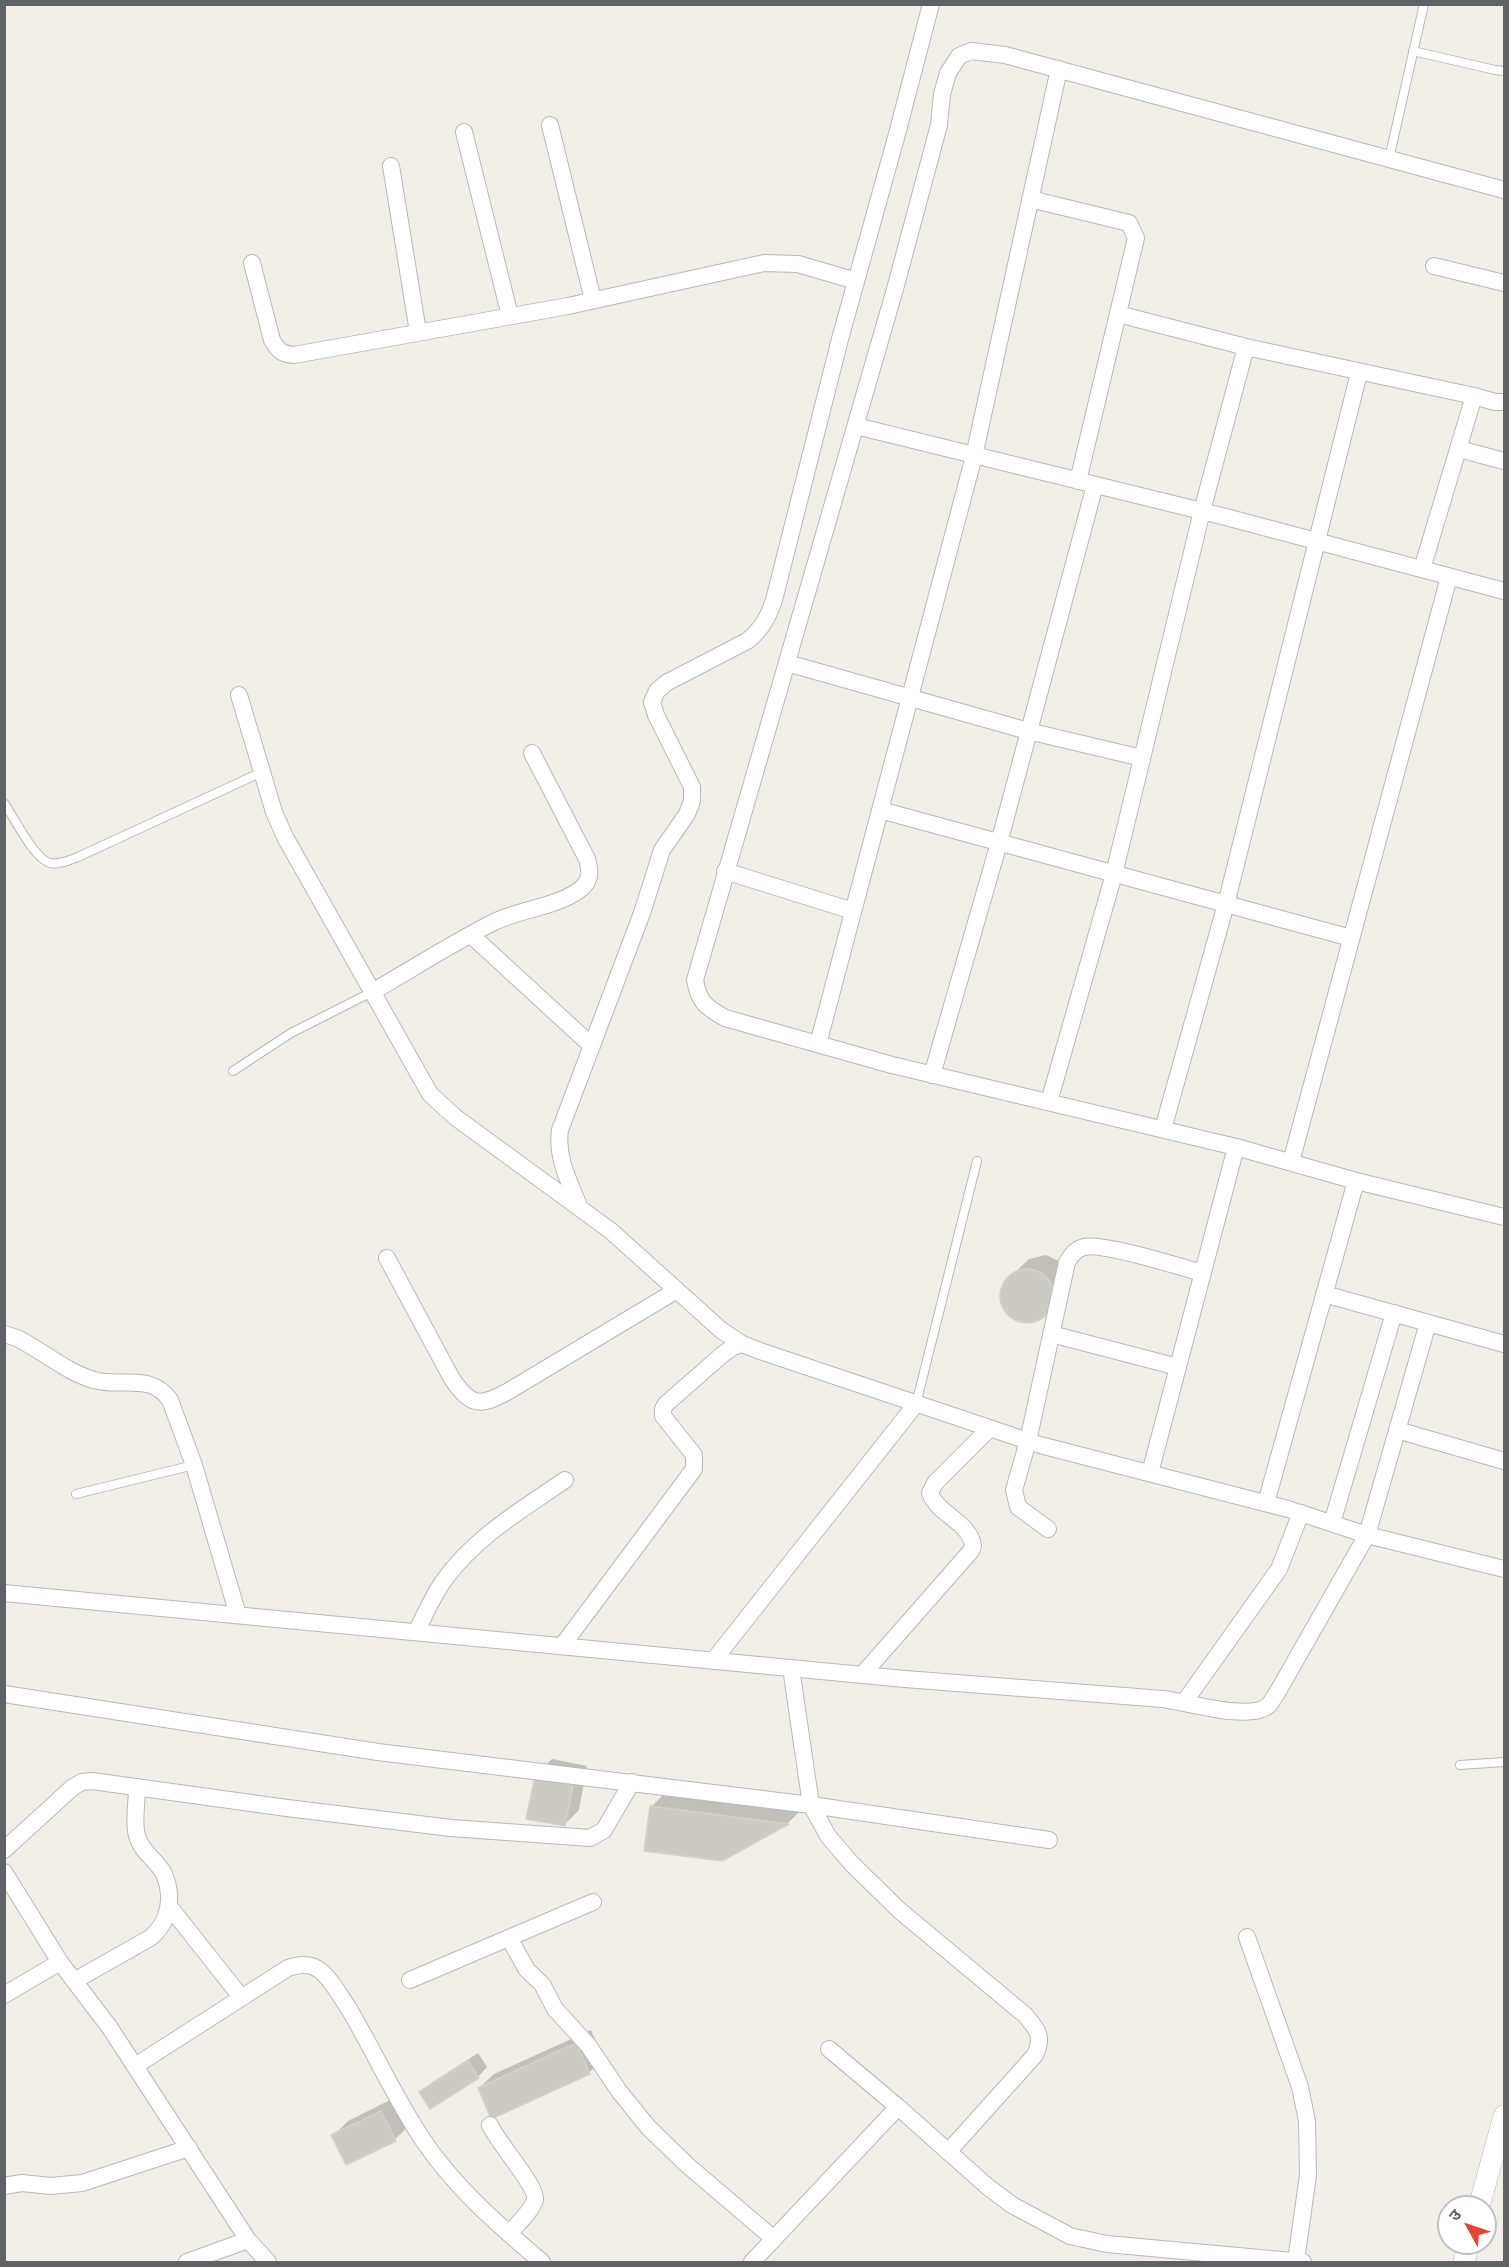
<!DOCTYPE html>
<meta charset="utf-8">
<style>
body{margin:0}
#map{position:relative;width:1509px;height:2267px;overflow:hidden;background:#f1efe8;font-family:"PT Sans","Noto Sans Devanagari",sans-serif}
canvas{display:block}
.frame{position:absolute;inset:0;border:6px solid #5f6368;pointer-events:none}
.north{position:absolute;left:1437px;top:2195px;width:60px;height:60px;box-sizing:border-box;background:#fff;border:2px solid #bfc1c3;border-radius:50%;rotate:310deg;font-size:16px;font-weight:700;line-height:24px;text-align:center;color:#5f6368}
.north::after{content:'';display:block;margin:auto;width:21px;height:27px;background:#ea4335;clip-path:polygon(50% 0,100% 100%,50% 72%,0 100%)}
</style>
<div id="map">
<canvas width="1509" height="2267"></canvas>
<div class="frame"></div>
<div class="north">उ</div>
</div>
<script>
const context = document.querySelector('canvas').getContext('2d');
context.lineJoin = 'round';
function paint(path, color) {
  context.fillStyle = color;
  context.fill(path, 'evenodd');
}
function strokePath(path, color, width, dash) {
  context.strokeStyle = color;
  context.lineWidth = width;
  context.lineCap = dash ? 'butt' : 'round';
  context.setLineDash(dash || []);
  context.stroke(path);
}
paint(new Path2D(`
 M1046,1255l15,7 -2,39 -22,19 -8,2 -16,-4 -10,-14v-16l4,-8 22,-21z
 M552,1759l35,7 -8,44 -15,15 -27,-52z
 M666,1792l135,18 -13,13 -66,37 -71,-53z
 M591,2030l12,28 -14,15 -110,15 15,-14z
 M478,2053l9,14 -9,10 -57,15 10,-9z
 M396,2097l14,28 -15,14 -62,-3 15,-15z`), '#0003');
const building = new Path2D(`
 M1000 1296a27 27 0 1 1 54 0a27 27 0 1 1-54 0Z
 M536,1772l38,8 -9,46 -39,-7z
 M650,1806l139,18 -67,37 -78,-10z
 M576,2043l14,31 -99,45 -13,-31z
 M468,2061l11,17 -49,31 -11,-17z
 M381,2111l15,30 -50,24 -15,-30z`);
paint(building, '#cccac5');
strokePath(building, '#d6d1c6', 1.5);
const service = new Path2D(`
 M1413,51l82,19 9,1
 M1389,159l35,-155
 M4,803c10,14 30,56 46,60 9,2 20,-3 28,-6l184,-85
 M233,1071l58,-38 81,-41
 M916,1404l61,-243
 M76,1494l118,-29
 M1460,1765l44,-3`);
const minor = new Path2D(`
 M550,125l43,175
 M464,132l46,184
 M391,166l27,166
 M1504,190l-499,-135 -34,-4 -12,5 -11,17 -6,21 -3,31 -44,164 -200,691c4,23 11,27 30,38l167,47 344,82 120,34 148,36
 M1030,199l99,24 7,15 -58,243
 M252,263l20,77c6,11 10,14 22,15l274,-49 196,-43 34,1 58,17
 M1434,266l70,17
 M1118,314l128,33 228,49 21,6h9
 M856,426l366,90 282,75
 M1459,449l45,12
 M1422,569l52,-173
 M787,663l241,68 114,27
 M239,695l35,117 11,25 145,257 25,23 156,114 110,99 21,14 18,7 280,94 248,64 79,26 137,34
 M880,810l471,128
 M725,871l128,40
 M471,935l121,111
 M372,992c40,-23 79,-48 120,-69 27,-14 61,-15 86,-32 13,-9 13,-19 9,-32l-55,-106
 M818,1044l156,-588 85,-387
 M932,1075l67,-232 96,-358
 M1049,1102l65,-228 88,-363 44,-164
 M1163,1129l63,-225 133,-531
 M1291,1162l158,-585
 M579,1206c-10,-25 -23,-49 -19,-76l82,-217 20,-63 25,-36 5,-13v-14l-36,-72 -4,-13 5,-11 9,-8 81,-42c14,-11 21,-23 27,-41l66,-261 57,-205 34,-130
 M387,1258l65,121c19,27 27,28 55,13l170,-102
 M1324,1294l180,50
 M4,1334l13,4c24,12 51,35 77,42 28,8 56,-8 76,20l24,65 44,150
 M1051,1334l127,33
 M1397,1430l107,31
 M1150,1473l86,-326
 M1266,1503l90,-322
 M1332,1523l62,-210
 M1048,1529l-30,-22 -4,-17 14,-49 39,-179c4,-7 9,-13 17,-15 19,-5 95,20 119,26
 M4,1593l901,86 258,20c24,3 88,23 106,6 3,-3 5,-9 8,-12l90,-158 61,-212
 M416,1632c9,-17 17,-37 29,-53 30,-42 78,-70 120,-99
 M562,1646l132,-177v-14l-31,-39v-7l3,-5 57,-50 10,-7 9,-3
 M713,1661l203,-257
 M791,1668l20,137 17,31 24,28 47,46 126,105c12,14 19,21 10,40l-87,97
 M862,1675l109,-124 2,-5c-2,-23 -36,-32 -43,-53l5,-10 54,-54
 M4,1694l374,58 433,53 238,35
 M1185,1701l94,-132 22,-56
 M4,1850l69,-63 9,-5 10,-1 195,27 164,20 139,10 14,-8 28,-48
 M4,1872l56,90 50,66 138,212 20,22
 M169,1906l72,91
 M1247,1937l53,150 7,34 1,54 -12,86
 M509,1938l18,32 15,14 13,25 33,36 31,46 29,36 38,37 88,75
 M410,1980l183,-78
 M74,1981l76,-43c19,-15 24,-41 14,-64 -7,-14 -23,-22 -27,-38 -4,-14 0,-33 0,-48
 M4,1995l56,-33
 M829,2049l69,58
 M135,2066l153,-98c11,-4 24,-5 34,4 11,10 19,25 27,37 25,42 45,87 72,128 32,49 77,88 121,125
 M490,2125c7,17 48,62 45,75 -4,12 -18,24 -26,34
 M4,2186l18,-3 29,3 31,-3 107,-35
 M187,2262l61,-22
 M752,2262l146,-155 90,80 24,18 58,31 37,8 196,18`);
const tertiary = new Path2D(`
 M1479,2207l25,-91
 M1464,2262l5,-19`);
strokePath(service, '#b5b8bc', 10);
strokePath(minor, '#b5b8bc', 18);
strokePath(tertiary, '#b5b8bc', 22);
strokePath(service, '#fff', 8);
strokePath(minor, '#fff', 16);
strokePath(tertiary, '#fff', 21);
</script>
